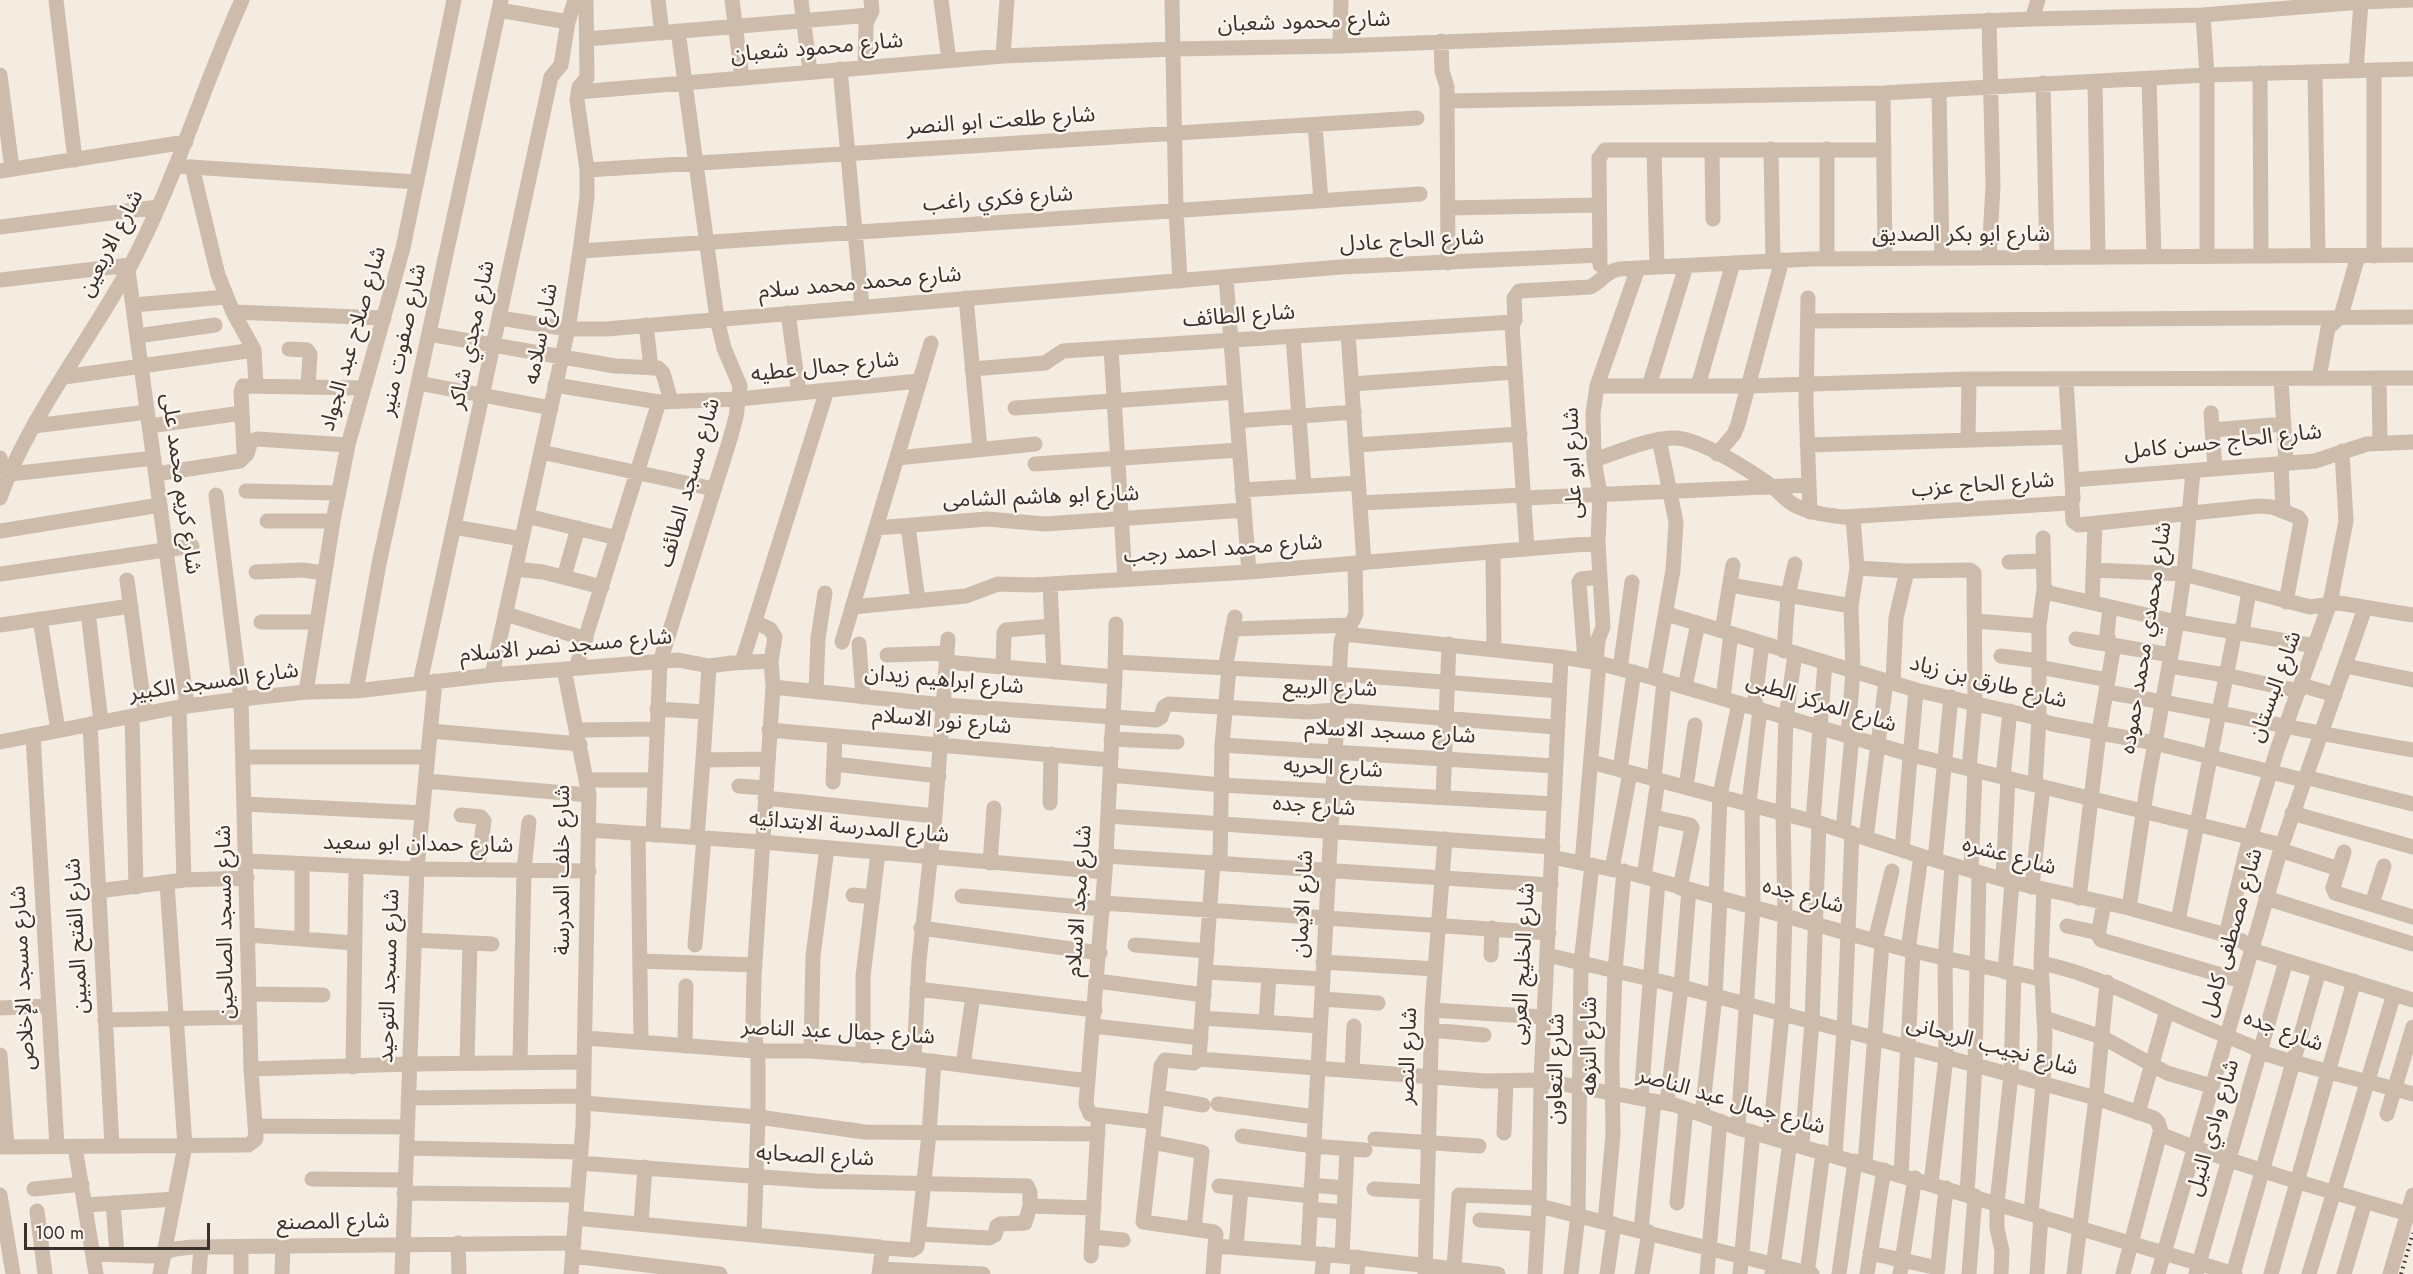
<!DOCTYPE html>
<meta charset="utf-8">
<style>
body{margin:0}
#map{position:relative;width:2413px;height:1274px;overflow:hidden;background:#f4ebe1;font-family:Jost,sans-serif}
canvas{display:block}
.scale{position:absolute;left:24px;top:1223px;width:186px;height:27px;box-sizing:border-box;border:3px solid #3b302b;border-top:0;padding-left:8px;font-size:18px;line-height:21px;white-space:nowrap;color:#3b302b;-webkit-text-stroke:4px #fbf5ee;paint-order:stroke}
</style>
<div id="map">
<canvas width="2413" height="1274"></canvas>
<div class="scale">100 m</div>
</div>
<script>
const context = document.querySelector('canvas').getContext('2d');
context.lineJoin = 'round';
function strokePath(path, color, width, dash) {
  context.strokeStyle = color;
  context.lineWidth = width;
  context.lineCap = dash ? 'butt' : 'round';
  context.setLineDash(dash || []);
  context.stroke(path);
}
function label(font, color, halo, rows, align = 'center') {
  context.font = font + ' Jost,"Noto Sans Arabic",sans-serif';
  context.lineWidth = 5;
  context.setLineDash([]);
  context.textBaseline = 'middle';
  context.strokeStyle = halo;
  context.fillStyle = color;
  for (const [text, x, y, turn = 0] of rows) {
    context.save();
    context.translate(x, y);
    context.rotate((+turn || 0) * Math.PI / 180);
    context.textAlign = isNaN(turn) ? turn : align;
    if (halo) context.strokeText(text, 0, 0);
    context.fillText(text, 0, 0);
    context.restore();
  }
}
strokePath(new Path2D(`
 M56,0l19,160
 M658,0l4,33
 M732,0l10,78
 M801,0l9,72
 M941,0l8,60
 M1172,0l4,210 4,71
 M499,10l69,12
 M2203,15l4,60v181
 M2032,19l6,-19
 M1989,20l4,166 -4,72
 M587,39l283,-24
 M1441,41l1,30 5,16 1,176
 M1340,46l1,-46
 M1003,56l4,-56
 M865,67l1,-44 6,-12 -1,-11
 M840,69l22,238
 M2374,70v186
 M2356,71l5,-69
 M2315,72l3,184
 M2260,73l1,183
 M0,75l12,94
 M2149,78l5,179
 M2095,81l3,176
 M2043,83l4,175
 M1939,90l3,168
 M578,92l425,-36 170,-7 167,-3 692,-27 171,-4 158,-13 52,-2
 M1883,93l2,165
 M1447,101l436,-8 324,-18 206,-6
 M1315,125l6,75
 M1771,149l2,112
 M1827,149v110
 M1654,150l3,117
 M1712,150l1,69
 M176,166l241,16
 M192,167l26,108 15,37 21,38 2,35
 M587,170l830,-52
 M0,171l186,-29
 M1448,208l151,-3
 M0,227l158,-20
 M580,251l840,-57
 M1600,265l-1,-107 6,-8h279
 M128,270l59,435
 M1226,277l23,295
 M0,280l130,-15
 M966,298l14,151
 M1808,298l-2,105 4,109
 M133,305l93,-8
 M233,312l151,6
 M788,313l11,80
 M500,318l68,11h38l734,-62 260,-12
 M1808,321l605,-4
 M646,325l5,43
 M1348,333l16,230
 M429,334l186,32 43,2 5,5 8,28
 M137,336l78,-11
 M1293,336l11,150
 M1111,348l14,231
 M289,349l18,1 3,4 -2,32
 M972,369l73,-6 18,-12 450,-29
 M64,377l190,-27
 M2319,378l9,-50 13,-12 17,-60
 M2379,378l1,64
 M2066,379l7,120 -2,5
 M2281,379l5,85
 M418,383l133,25
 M1352,384l163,-12
 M555,385l104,17 80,-3 180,-18
 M1597,386h151l221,-7 444,-1
 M1649,386l37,-120
 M1698,386l35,-123
 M1015,408l220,-16
 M2211,413l4,56
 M1237,421l117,-9
 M34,426l113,-14
 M149,426l93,-13
 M2212,430l72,-6
 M1968,440l1,-61
 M1356,445l164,-11
 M1807,445l262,-8
 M541,452l173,37
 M244,453l-3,-61 2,-6 121,2
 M1717,454l17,-20 4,-10 44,-164
 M0,458l2,10
 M897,458l138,-14
 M1594,460c24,-8 56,-22 80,-22 26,0 78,34 99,49 7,6 13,13 21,18 16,8 32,10 50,12l224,-14 4,3 1,15 5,4 181,-19 13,1 26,10 3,4 -15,81
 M1035,464l204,-14
 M2281,464l2,47
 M10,474l144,-16
 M156,474l84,-13 7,-7 4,-13 6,-2 91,6
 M2072,480l243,-19 52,-17 46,-2
 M1242,490l116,-7
 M246,491l92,2
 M0,498c27,-77 87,-154 127,-226 47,-86 74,-182 115,-272
 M1524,498l285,-13
 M1360,503l164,-8
 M527,516l90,22
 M267,521h66
 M908,526l10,75
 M454,527l68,12
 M876,528l111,-9 58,5 199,-14
 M0,531l160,-26
 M2043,538l1,49 5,6 128,29 138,24
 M1527,549l-15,-224 3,-5 -1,-22 5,-7 71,-4c12,-6 15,-15 29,-18l192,-10 602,-4
 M1493,552l1,97
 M2009,562l34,-1
 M1857,568l50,3 63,-1 4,3 1,130 -6,66
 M515,569l28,3 59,15
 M2093,570l91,4 126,33 29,-4 74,12
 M256,572l46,-2 22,3
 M0,574l192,-28
 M564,577l14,-49
 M127,580l18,133
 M1050,584l4,88
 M1730,585l121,21
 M2092,603l3,-79
 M852,607l114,-11 32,-12 35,1 216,-13 349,-29
 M88,612l13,110
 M506,614l80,25
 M1667,614l249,76 117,27 19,7 103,19 148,37
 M40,619l18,111
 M1975,621l64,5
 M261,622h56
 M1116,624l-1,53 -10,195 -19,232 4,10 64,8
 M0,625l131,-19
 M1232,629l119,-4
 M1722,631l11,-66
 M2242,632l7,-41
 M1344,634l217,23 38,6 55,15 258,77 370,90
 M2076,639l95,16
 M842,642l89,-299
 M859,644l4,53
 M1784,651l4,-56 7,-31
 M887,655l60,-2
 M2001,656l38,5
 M1585,661l-6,-79 2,-3 18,-2
 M742,662l85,-272
 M946,662l169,15
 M1115,662l224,12 220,17
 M1596,663l2,-23 5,-13 -5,-84 2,-49 -6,-34 -1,-47 4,-27 41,-118
 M2170,666l55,9 74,16
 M2346,666l67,14
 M1003,667l1,-34 2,-3 46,-4
 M2039,667l69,13
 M576,668l83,-266
 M1225,668l10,-51
 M564,669l25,126 -6,330 -12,149
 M1620,669l12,-87
 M492,675l76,-346 12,-78 7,-54v-27l-10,-70 2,-13 8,-9 -1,-78
 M1654,678l19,-108 3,-48 -17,-83
 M420,683l131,-606 10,-12 7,-43 7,-22
 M1893,683l3,-65 11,-47
 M2301,685l34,10
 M773,687l171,18 212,15 5,-3 3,-10 5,-3 138,8 30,-2 219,17
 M1685,687l13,-64
 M356,691l23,-127 122,-564
 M306,692l27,-171 15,-76 55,-197 51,-248
 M816,692l2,-54 7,-45
 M2106,692c103,17 204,41 307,58
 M1723,698l8,-64
 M179,707l5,173
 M1754,707l8,-63
 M657,709l49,3
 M132,716l4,171
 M90,724l22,422
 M577,730l79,-1
 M769,730l341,30
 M430,731l150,13
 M33,735l24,412
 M1848,735l5,-64 -2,-65 6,-38 -4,-51
 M1111,739l66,3
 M0,742l179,-35 62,-8 65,-7 50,-1 136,-16 186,-15 31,6 23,-3 39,-2
 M1222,745l333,21
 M244,757h184
 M703,760l6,-94
 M1591,762l228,61 102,33 91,26 117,26 97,27 16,6 16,11 155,48
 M834,764l105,12
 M1620,770l14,-98
 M1110,775l112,10 332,19
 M2003,777l7,-66
 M2305,777l108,27
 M1654,779l10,-98
 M588,780h66
 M426,781l163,14
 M833,782l2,-46
 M2035,785l4,-66v-93l5,-37
 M739,786l26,2
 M1686,787l9,-62
 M1443,797l6,-153
 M765,798l170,18
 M1050,803l1,-49
 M1749,803l11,-94
 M245,804l177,9
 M2292,813l121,34
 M461,815l20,2 3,4 -7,49
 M1108,816l445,31
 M1653,817l37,8 2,3 -12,60
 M1813,821l12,-158
 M589,830l173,12 343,30
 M1843,830l9,-93
 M638,834l3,208
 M653,835l7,-173 70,-223 6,-22 4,-31 -16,-38 -7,-29 -39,-288
 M697,838l6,-78 64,-1
 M1866,838l20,-157
 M1902,850l14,-160
 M2280,850l59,19
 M2344,852l-11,36 2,5 78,24
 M1106,856l445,29
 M1552,857l82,17 274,76 133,29
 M1935,860l16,-163
 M247,861l170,8 172,2
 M990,863l4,-55
 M1220,863l2,-118 7,-77
 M1582,863l17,-200
 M302,864v75
 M1612,869l18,-96
 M1971,870l4,-99
 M1644,877l14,-97
 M2003,879l5,-100
 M2032,887l11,-100
 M98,891l86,-11 63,-2
 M853,895l20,2
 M962,896l141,13
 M1716,897l4,-102 19,-92
 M2079,898l20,-165 14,-82 -6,-16 3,-28
 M2266,898l147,46
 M1103,903l446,30
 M2104,903l-6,32 3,5 141,41
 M2372,904l12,-38
 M2129,908l18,-121 30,-165 7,-48 9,-103
 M2178,921l57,-290
 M2067,926l32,7
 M921,928l179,25
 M249,935l106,8
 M2226,935l20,-83 31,-102 53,-147 16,-82 -4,-70
 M414,940l78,4
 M1875,941l17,-70
 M695,945l9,-107
 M1135,945l72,6
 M1908,950l13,-94
 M1491,955l1,-27
 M1547,955l116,27 312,83 121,33 58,20 4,4 4,13c80,32 163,55 246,79
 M640,961l115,4
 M1323,962l112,7
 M2041,963c45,9 83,28 125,47 29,14 59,25 89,38l8,5c50,16 100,27 150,41
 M1206,972l117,7
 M2005,972l7,-90
 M1097,981l107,14
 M917,989l178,21
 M250,994l73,1
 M1322,999l56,4
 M0,1008l48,-2
 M1432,1010l112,7
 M1202,1018l118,8
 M2044,1018l58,19 65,36 44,13
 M105,1020l145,-3
 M1266,1022l3,-46
 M1093,1026l108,12
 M1432,1030l52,5
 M585,1038l171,13h55l103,8 174,22
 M685,1046l1,-60
 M811,1051l2,-95 14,-108
 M0,1055l7,92
 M863,1056v-80l15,-123
 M914,1059l5,-98 16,-145 13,-177
 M1199,1059l14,-197
 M520,1062l4,-192 5,-48
 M467,1063l3,-120
 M963,1065l10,-69
 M353,1067l3,-200
 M251,1069l159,-5 174,-2
 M1352,1071l2,-45
 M1157,1097l46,8
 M408,1098l175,-2
 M1641,1098l17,-217
 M583,1103l175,14 107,15 233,2
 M1667,1103l14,-116 8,-97
 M1218,1104l97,13
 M2138,1113l29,-102
 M1702,1114l13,-118 5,-98
 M2387,1114l26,-87
 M256,1126l151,1
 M1738,1128l15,-221 -1,-103
 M1504,1133l2,-52
 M1242,1136l71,10 52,4
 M1770,1136l12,-121 3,-100 -2,-102 3,-95 9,-64
 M1375,1139l104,7
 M1152,1142l50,10 -8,77
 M1802,1145l10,-123 7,-199
 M0,1147l243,-2h5l8,-6 -5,-70 -10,-370 -25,-204
 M75,1147l21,127
 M407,1148l174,4
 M1835,1155l9,-124 8,-198
 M580,1163l236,18 211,5 3,6v14
 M1865,1164l17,-221
 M1901,1175l12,-224
 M312,1179l93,1
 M1931,1183l15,-125 -1,-99 7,-94
 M1311,1185l34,3
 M1219,1186l92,10
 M34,1189l48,-5
 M1374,1189l53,3
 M404,1193l173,2
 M1967,1194l8,-129 4,-192
 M0,1195l13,79
 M113,1203l4,51
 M1677,1203l9,-94
 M86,1205l89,-6
 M1539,1206l273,68
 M1310,1209l34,3
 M37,1211l8,63
 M2031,1213l12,-129 2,-47 -4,-74 3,-73
 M575,1218l305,29 3,3
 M1480,1220l58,4
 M1605,1222l8,-87 -1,-75 3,-89 9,-100
 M641,1223l4,-56
 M1641,1230l13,-129
 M754,1234l4,-117v-56l-5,-42 1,-43 19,-289 -2,-26 4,-24 -5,-8 -15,-7
 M919,1234l70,4 6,-3 2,-9 3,-2 25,-1 5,-17 64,2
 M1092,1237l31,3
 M458,1243l1,31
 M1216,1246l126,10 156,18
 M1236,1247l5,-59
 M1308,1253l33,-610c1,-12 12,-18 15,-30l-1,-50
 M1870,1253l68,15
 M94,1254l57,2 24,-7 17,-2 382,-4
 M573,1256l147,18
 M1091,1256l7,-132
 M1342,1256l5,-107
 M880,1269l103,5
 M1454,1269l5,-74 80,3
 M160,1274l25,-128 -18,-263
 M199,1274l2,-27
 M241,1274v-27
 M282,1274l1,-27
 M402,1274l15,-405 18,-188
 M879,1274l3,-22 3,-4 27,2 5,-3 12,-113 5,-73
 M1213,1274l3,-40 -2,-2 -71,-10 18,-156 4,-6 29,3 5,-4 286,22 56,-1 134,25 63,23 497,146
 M1322,1274l2,-20
 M1357,1274l1,-17
 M1425,1274l7,-264 13,-171
 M1535,1274l4,-68 2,-126 20,-423
 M1571,1274l7,-59 3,-252 11,-98
 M1607,1274l7,-50
 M1642,1274l7,-42
 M1707,1274l13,-153
 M1740,1274l13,-142
 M1772,1274l18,-132
 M1807,1274l16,-122
 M1839,1274l16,-113
 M1867,1274l17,-104
 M1900,1274l15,-96
 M1937,1274l9,-86
 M1969,1274l6,-78
 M2001,1274l1,-23 -5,-23v-25l14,-128 3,-101
 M2037,1274l4,-58
 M2074,1274l22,-176 11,-116
 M2123,1274l37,-141
 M2158,1274l124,-429 83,-237
 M2196,1274l90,-313
 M2233,1274l86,-303
 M2271,1274l83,-293
 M2309,1274l85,-280
 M2344,1274l21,-72
 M2390,1274l23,-79`), '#cdbbac', 15);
strokePath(new Path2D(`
 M2401,1274l12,-41`), '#3b302b', 4, [1.5, 4.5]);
label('22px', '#3b302b', '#fbf5ee', [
 ["شارع محمود شعبان",1304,23,-2],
 ["شارع محمود شعبان",817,49,-5],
 ["شارع طلعت ابو النصر",1001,122,-4],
 ["شارع فكري راغب",998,200,-4],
 ["شارع ابو بكر الصديق",1961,236],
 ["شارع الحاج عادل",1412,242,-3],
 ["شارع الاربعين",112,244,-63],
 ["شارع محمد محمد سلام",860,284,-5],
 ["شارع الطائف",1239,317,-4],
 ["شارع سلامه",542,334,-79],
 ["شارع مجدي شاكر",473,335,-78],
 ["شارع صلاح عبد الجواد",354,339,-74],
 ["شارع صفوت منير",404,340,-78],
 ["شارع جمال عطيه",825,368,-6],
 ["شارع الحاج حسن كامل",2223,443,-6],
 ["شارع ابو على",1574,463,-92],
 ["شارع مسجد الطائف",690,483,-74],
 ["شارع كريم محمد على",180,484,82],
 ["شارع الحاج عزب",1983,486,-4],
 ["شارع ابو هاشم الشامى",1041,498,-2],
 ["شارع محمد احمد رجب",1223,550,-4],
 ["شارع محمدي محمد حموده",2147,638,-81],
 ["شارع مسجد نصر الاسلام",566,647,-5],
 ["شارع ابراهيم زيدان",944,681,5],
 ["شارع المسجد الكبير",214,683,-8],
 ["شارع طارق بن زياد",1988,683,14],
 ["شارع البستان",2276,687,-70],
 ["شارع الربيع",1330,689,2],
 ["شارع المركز الطبى",1821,704,17],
 ["شارع نور الاسلام",942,722,5],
 ["شارع مسجد الاسلام",1390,733,3],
 ["شارع الحريه",1333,769,3],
 ["شارع جده",1314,807,4],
 ["شارع المدرسة الابتدائيه",849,828,5],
 ["شارع حمدان ابو سعيد",418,845,1],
 ["شارع عشره",2009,857,15],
 ["شارع خلف المدرسة",564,870,-90],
 ["شارع جده",1803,897,15],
 ["شارع مجد الاسلام",1080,901,-86],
 ["شارع الايمان",1304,904,-87],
 ["شارع مسجد الصالحين",226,922,-91],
 ["شارع مصطفى كامل",2233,933,-74],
 ["شارع الفتح المبين",78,936,-93],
 ["شارع الخليج العربى",1524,964,-87],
 ["شارع مسجد التوحيد",390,976,-88],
 ["شارع مسجد الإخلاص",24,978,-93],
 ["شارع جده",2283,1032,20],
 ["شارع جمال عبد الناصر",838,1033,3],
 ["شارع النزهه",1591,1046,-90],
 ["شارع نجيب الريحانى",1992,1047,15],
 ["شارع النصر",1409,1056,-88],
 ["شارع التعاون",1557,1069,-89],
 ["شارع جمال عبد الناصر",1731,1102,16],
 ["شارع وادي النيل",2214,1128,-74],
 ["شارع الصحابه",815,1157,3],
 ["شارع المصنع",333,1223,-1]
]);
</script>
